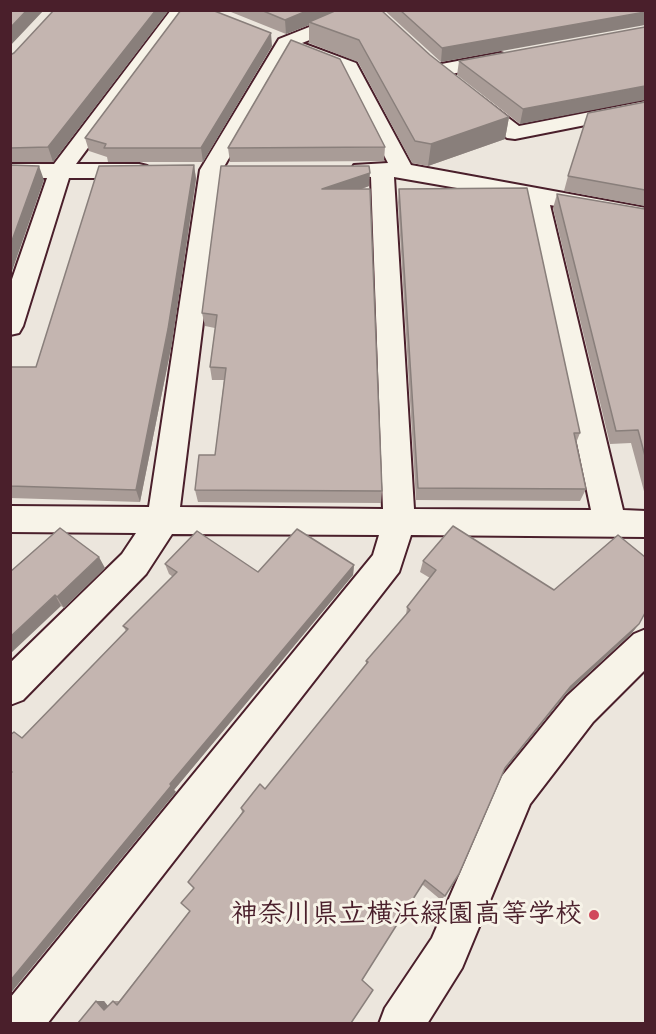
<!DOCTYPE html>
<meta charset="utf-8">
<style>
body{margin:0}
#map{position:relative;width:656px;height:1034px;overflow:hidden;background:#ece6dd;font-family:Sriracha,sans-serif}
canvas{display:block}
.frame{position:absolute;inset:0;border:12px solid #4a1f2b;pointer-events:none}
</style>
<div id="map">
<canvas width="656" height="1034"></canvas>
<div class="frame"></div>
</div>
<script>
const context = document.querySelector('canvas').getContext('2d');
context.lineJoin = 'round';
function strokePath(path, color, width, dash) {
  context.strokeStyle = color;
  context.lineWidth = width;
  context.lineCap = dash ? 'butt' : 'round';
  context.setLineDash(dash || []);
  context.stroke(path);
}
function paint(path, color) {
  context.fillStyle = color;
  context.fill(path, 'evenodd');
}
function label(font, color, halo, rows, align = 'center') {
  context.font = font + ' Sriracha,"Klee One",sans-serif';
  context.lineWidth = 6;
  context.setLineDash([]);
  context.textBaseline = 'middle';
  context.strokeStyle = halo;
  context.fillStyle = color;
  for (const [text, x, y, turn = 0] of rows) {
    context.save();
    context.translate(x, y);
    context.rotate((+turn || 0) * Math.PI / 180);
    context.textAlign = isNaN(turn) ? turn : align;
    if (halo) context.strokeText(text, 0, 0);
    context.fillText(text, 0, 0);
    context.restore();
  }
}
const minor = new Path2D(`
 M171,10h19l-114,154h63l8,2 3,5 -3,5 -8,2h-70l-46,148 -4,7 -9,2v-50l37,-107h-37v-14h44z
 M352,10h27l-3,4 -74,29 54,20 55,102 235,43v15l-96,-18 73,305 23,1v26l-235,-2 -12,37 -352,452h-37v-26l363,-443 6,-20 -207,-1 -26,40 -123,126 -13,5v-42l112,-109 14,-21 -126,-1v-26l139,1 51,-337 79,-131zM292,50l2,3 47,18 47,92 -34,2 -3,5 3,5 17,2 12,332 -203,-2 42,-337zM394,177l132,23 65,310 -177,-1z
 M500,53l7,2 3,4 -3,4 -71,14 -7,-2 -3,-4 3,-4 7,-2z
 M474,95l7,2 38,29 127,-25v12l-131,26 -8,-1 -40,-33 -3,-4 3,-4z
 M646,629v40l-53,53 -63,82 -68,164 -35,56h-48l6,-16 47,-70 70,-162 65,-80 67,-62z`);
strokePath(minor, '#4a1f2b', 4);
paint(minor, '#f7f3e8');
paint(new Path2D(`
 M54,10h115l-116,152h-43v-107l4,-2z
 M226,10h155l49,45 79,62 -4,22 -77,27 -16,-3 -54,-101 -49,-19v-18l-23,9z
 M384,10h261l-204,52z
 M645,27l-125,97 -63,-49 2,-14z
 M272,46l-69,116h-95l-1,-5 -18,-6 -4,-13z
 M645,102v104l-81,-15 4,-15z
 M385,147l-1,14 -154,1 -2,-14z
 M194,165l2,14 -24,164 -32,159 -130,-4v-131h26z
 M221,166l148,20 -7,3 20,302 -1,12 -183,-1 -3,-12 20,-35 9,-75h-12l-2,-13 5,-39 -10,-2 -3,-13z
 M399,189l181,244 -4,10 10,46 -6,12 -164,-1 -18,-298z
 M557,194l88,15v286l-14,-52 -21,1 -57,-236z
 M423,561l131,29 85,34 -8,10 -66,61 -61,75 -59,126 -4,4 -18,-15 -345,138 18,-22h8l4,5 5,-5h6l71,-90 3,-23 49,-76 -1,-4 24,-19 101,-124v-4l40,-46 1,-8 23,-29 -10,-6z
 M165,564l93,8 96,-7 -1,10 -179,215 2,2 -164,-20 10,-34 104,-107 -3,-5 50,-49 -4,-3z
 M105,568l-41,40 -54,-36z`), '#a99c97');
paint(new Path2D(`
 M27,10h17l-34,36v-18z
 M156,10h13l-116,152 -5,-15z
 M309,10h36l-36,12v3l-23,9 -1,-14z
 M645,12v13l-204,37 1,-14z
 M271,33l1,13 -69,116 -2,-14z
 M645,86v14l-125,24 3,-15z
 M509,117l-4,22 -77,27 3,-22z
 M194,165l2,14 -24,164 -32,159 -4,-12z
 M39,166l5,14 -34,97v-31z
 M370,173l-1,13 -47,17v-14z
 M99,557l6,11 -41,40 -7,-11z
 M354,565l-1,10 -179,215 2,2 -166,202v-13l160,-197z
 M55,595l6,11 -51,48v-17z
 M639,624l-8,10 -66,61 -65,80 71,-89z
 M96,1001h8l7,9h-7z`), '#897f7b');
const building = new Path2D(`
 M10,10h17l-17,18z
 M54,10h102l-108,137 -38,1v-93l4,-2z
 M181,10h31l59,23 -70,115h-97l2,-4 -21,-6z
 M261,10h48l-24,10z
 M337,10h44l49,45 79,62 -78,27 -16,-3 -56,-101 -50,-18z
 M400,10h245v2l-203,36z
 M645,27v59l-122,23 -64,-48z
 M291,40l49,19 45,88 -157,1z
 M645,102v88l-77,-14 20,-63z
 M10,165l29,1 -29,80z
 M194,165l-26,164 -32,161 -126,-4v-119h26l63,-201z
 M221,166h148l1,7 -48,16h48l12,302 -187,-1 4,-35h16l11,-87 -16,-1 7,-52 -15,-2z
 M527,188l53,245h-6l12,56 -168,-1 -19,-299z
 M557,194l88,15v247l-7,-26 -22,1z
 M453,526l101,64 64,-55 27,22v56l-6,11 -68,62 -66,82 -46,106 -14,22 -20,-16 -63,100 11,10 -22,33h-273l18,-22 8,9 9,-9 4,4 73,-94 -9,-8 13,-15 -6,-6 56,-71 -3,-3 19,-24 5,5 103,-127 -2,-1 44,-51 -3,-3 29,-37 -13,-9z
 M60,528l39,29 -42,40 -2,-2 -45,42v-65z
 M297,529l57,36 -184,219 1,2 -161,195v-207l2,-2 -2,-1v-36l4,-3 8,6 106,-109 -5,-3 54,-54 -12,-8 32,-33 61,41z`);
paint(building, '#c4b5b0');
strokePath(building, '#897f7b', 1.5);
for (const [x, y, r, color] of [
 [594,915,6,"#d1495b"]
]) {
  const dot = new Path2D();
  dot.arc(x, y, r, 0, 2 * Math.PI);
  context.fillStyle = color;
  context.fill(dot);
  strokePath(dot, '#f7f3e8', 2);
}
label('bold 27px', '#4a1f2b', '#f7f3e8', [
 ["神奈川県立横浜緑園高等学校",582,915]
], 'right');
</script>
